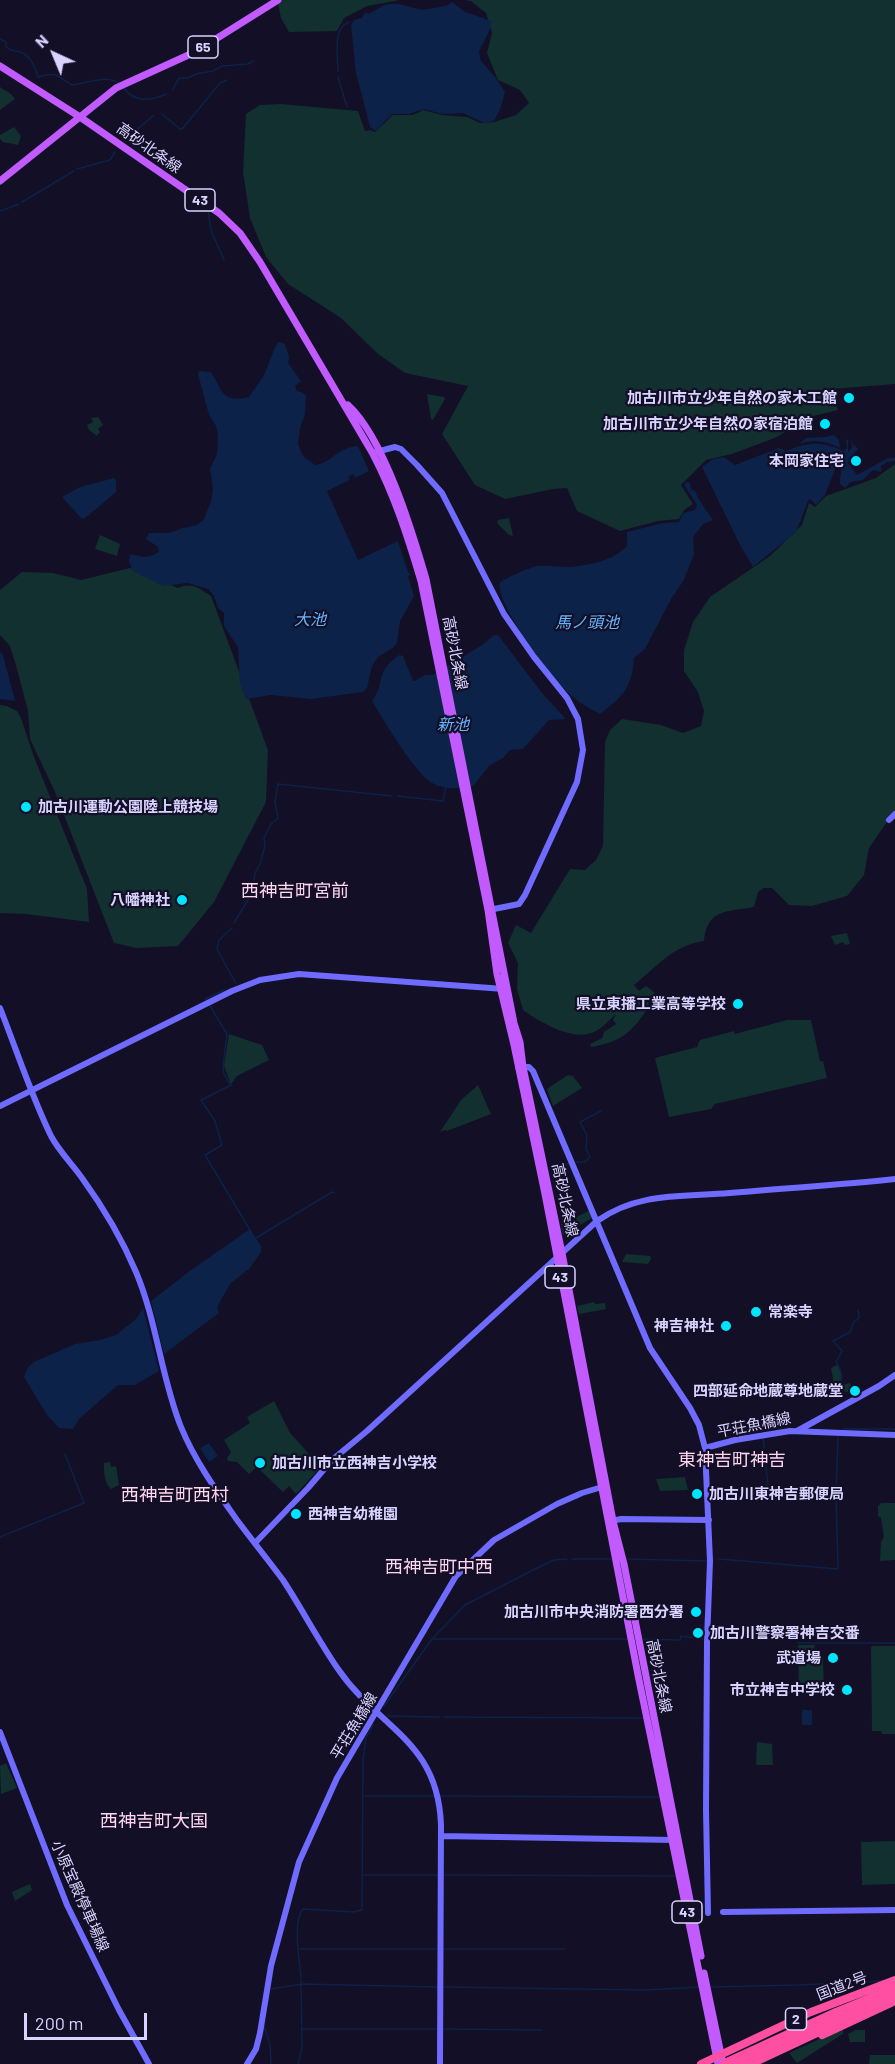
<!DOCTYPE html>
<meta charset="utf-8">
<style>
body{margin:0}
#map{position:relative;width:895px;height:2064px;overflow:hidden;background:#130f26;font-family:Barlow,sans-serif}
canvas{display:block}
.north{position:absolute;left:24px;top:24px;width:60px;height:60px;-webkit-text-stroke:4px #130f26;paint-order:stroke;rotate:316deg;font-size:16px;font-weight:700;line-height:24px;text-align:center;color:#d9d4ff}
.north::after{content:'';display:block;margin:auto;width:21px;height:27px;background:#d9d4ff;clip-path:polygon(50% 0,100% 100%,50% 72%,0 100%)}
.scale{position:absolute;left:24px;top:2013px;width:123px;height:27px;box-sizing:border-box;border:3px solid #d9d4ff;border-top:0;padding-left:8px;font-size:18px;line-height:21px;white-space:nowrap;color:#d9d4ff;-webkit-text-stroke:4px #130f26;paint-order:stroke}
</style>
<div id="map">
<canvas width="895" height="2064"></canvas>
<div class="north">N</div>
<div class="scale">200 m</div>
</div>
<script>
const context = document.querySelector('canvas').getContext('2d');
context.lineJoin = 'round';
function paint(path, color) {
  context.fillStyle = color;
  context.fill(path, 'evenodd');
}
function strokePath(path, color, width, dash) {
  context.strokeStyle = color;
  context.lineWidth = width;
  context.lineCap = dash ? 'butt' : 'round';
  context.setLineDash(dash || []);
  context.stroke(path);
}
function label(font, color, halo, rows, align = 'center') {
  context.font = font + ' Barlow,"Noto Sans JP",sans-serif';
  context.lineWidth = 4.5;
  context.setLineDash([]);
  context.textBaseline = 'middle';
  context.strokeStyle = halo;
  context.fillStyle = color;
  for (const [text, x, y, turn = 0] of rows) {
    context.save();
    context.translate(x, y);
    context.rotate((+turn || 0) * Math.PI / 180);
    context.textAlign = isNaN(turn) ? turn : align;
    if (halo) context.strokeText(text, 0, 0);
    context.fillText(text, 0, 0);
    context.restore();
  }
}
paint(new Path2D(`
 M283,0h117l-33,6 -23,12 -7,13 -48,1 -8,-14 -3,-14z
 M464,0h431v384l-63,5 6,21 -29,7 -32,20 -45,17 -26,6 -25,25 12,19 -9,6 -5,9 -21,2 -38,10 -43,-20 -10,-23 -14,1 -48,10 -30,-14 -33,-51 26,-48 -63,-13 -27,-19 -37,-36 -53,-34 -22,-27 -16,-39 -7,-46 3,-58 14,-9 21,-1 77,7 7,20 5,-1 5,2 18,-17h20l10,-5 19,5 25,2 13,6 14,-1 22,-7 13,-12 -9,-13 -22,-10 -11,-27 5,-20 -6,-20 -15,-12z
 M0,87l11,7 4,5 -15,11z
 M14,127l7,9 -3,9 -15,-3 -3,-3v-4z
 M427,394l17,3 1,2 -12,21 -2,-1z
 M98,417l5,8 -5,4 2,3 -3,4 -8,-6 -2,-5 6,-3 -2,-4z
 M895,464v346l-26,38 -5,27 -17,21 -35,10 -23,-1 -17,-17h-8l-6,4 -4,15c-26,5 -47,1 -50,34 -32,5 -46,25 -70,44l5,6 7,-5 9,7 -7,10 1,3c-16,26 -28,36 -58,41l-1,-3 12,-6 2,-6 12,-8 -3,-4 3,-6c-7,6 -13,14 -22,18 -21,10 -54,-10 -71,-22l-6,-21 1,-26 -10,-20 8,-18 15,8 39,-64 15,1 11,-10 7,-14 2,-104 5,-12 12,-11 39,6 22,8 18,-7 3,-15 -6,-19 -14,-21v-21l9,-28 17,-25 60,-41 32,-31 7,-22 6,4 11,-11 50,-18z
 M509,518l4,18 -4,-1 -12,-12 1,-3z
 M100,535l20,9 -3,12 -22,-7z
 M130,568l48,20c15,-6 20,0 33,8l57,154 -2,52 -52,100 -36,44 -41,2 -23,-5 -59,-151 -25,-53 -2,-28 -11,-42 -7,-23 -10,-11v-45l22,-18 31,1 28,7z
 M0,705l7,1 10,5 4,7 13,39 53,132 2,33 -63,-8 -26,-1z
 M847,933l3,11 -5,1 -2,-3 -8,3 -4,-9z
 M787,1020h24l9,41h3l4,17 -112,26 -4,5 -42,8 -14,-59 42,-11 3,-7 34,-9 1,3z
 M229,1034l33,11 7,15 -32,16 -6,8 -7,-18z
 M568,1075l5,1 9,12 -29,18 -6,-17z
 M478,1085l13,29 -44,17 -2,-1 -5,2 21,-32z
 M589,1211l3,7 -29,17 -2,-11z
 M626,1254l24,2 1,3 -3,5 -26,-2z
 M594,1302l1,2 10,-1 1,6 -27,5 -2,-8z
 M837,1365c4,6 6,13 4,20l9,-2 2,7 -6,2 -14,-8 1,-5 -2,-11z
 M274,1401l16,32 31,34 -25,27 -7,-8 -6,6 -26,-25 -8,7 -12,-12 -9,-1 -1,-3 4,-6 -7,-12 26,-17 -3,-6z
 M110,1462l1,5 5,-1 3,19 -8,4c-7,-7 -7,-16 -7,-26z
 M685,1477l3,13 -28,1 -4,-12z
 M881,1503h14v57l-15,1 1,-19 3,-5 -3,-19 -3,-2v-10z
 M798,1645h17l-2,6 10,6 1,38 -25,-1z
 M873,1646h22v88h-13l-1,-3h-9l-1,-84z
 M757,1742l15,2 1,21h-17z
 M6,1763l11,25 -16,6 -1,-28z
 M193,1811l5,12 -5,5 -7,-2v-13z
 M895,1841v43l-33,1 -1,-43z
 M30,1884l2,6 -17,11 -3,-9z
 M841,2029l2,1v4l-46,29 -8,-10z
 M856,2030h9v12h-15l-2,-8z
 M870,2055h25v9h-26z`), '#12302f');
paint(new Path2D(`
 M452,2l13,10 27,9 -2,8 -11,23 2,9 15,17 9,14 -5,18 -6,11 -10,2 -21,-10 -21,1 -18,-5 -15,5h-17l-16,17 -6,-4 -14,-54 -5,-48 3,-5 8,-2 3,-6 4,2 15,-9 8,-1h7l23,6 24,-4z
 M279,342l6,2 4,13 -1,6 13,18 -6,5 2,5 4,1 5,3 -1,19 -5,14 -2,16 5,12 12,9c17,-2 21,-17 43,-19l11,25 -14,7 -2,-4 -4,2 1,4 -23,11 31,69 40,-19 10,31 3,3 -3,1 6,20 -14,25 -3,22 -3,4 -16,10 -6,9 -5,22 -4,4 -52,7 -40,-4 -25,4 -6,-15 -2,-37 -14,-21v-13l-6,-5 -4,-12 -6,-7 -21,-6 -24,3 -30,-15 -4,-9 1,-8c12,2 15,6 29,-2l-1,-5 -12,-8 3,-6h20l14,-5 14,-3 7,-6 7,-18 2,-12 -3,-20 7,-15 1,-19 -2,-9 -7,-11 -11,-41 1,-3 12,1c12,19 10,31 38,25l15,-22 12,-30z
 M834,435l5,5 1,8c-13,-6 -26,-10 -39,-4v-2l5,-4 20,-1z
 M851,438l2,6 5,5 -9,10 -1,4 9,12 31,-17h7v3l-8,1 -6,4v6l-8,-2 -10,10 -12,2 -6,6 -5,-4c-1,-10 4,-18 3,-28l-3,1 -15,38 -9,10 -6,-6 -2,2 -12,31 -43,35 -13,-22 -38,-78 11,-8 11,-2 11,8 44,-17 7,3c23,-9 35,-10 58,0l3,-3 -1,-7 2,-2v13l4,-4z
 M114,478l2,2v12l-28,24 -6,3 -20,-22 18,-10z
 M687,482l3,1 1,6 4,2 3,7 15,22 -10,4 -10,13 1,17 -10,26 -13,19 -26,50 -11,9c-2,29 -10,38 -34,56 -9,-5 -19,-10 -27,-17 -18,-14 -79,-94 -73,-115 12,-6 24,-13 38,-16 11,-1 22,1 33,1 19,-2 43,-7 56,-21v-14l36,-9 16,-1 4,-9 12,-3 2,-5 -13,-20z
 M494,635h4l44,58 24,26 -17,1 -26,29 -13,1 -7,8 -13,7 -17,21c-13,3 -28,4 -41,-3 -18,-11 -48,-62 -60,-82 15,-21 1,-27 27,-46l4,1 10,25h2l10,-6h8l49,-30z
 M0,651l3,4 12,46 -15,-2z
 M250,1229l11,17v6l-11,16 -20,16 -13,23 2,6 -55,41 -13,-53 40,-31z
 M143,1308l16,63 -24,14h-17l-38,33 -7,11 -14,-1 -12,-13 -23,-38 4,-10 6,-5 41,-18 25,-4 16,-5 20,-16z
 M209,1443l9,13 -9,6 -9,-14z
 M802,1710h10v15h-10z`), '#0c2248');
strokePath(new Path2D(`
 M0,39l6,3v5c5,4 9,4 14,5 11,3 15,16 18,25 20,-6 18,-1 34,8 17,-2 33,-11 49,-1
 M338,71c0,-14 -6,-43 11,-49
 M338,77l9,30
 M124,88c10,15 28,13 42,6
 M173,89l6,-11h9l8,-4 17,-3 9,-5 26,-2 5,-3
 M162,114l18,15 3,-1 37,-45 7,-3
 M125,140l29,-25
 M77,169l33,-9 5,-8
 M22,202l52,-31
 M209,210c-2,20 9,33 15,50
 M0,211l19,-7
 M397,796l46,5 3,-14
 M234,923l18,-30 3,-20 5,-9 5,-18 -1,-8 7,-14 7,-6 -3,-16 3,-18 114,12
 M232,928l-13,12 -2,9 19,35
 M205,999l19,-9
 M210,1006l17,28 -4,33 1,7 7,11 -30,15 14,21 7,24 -17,10 45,75
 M576,1162h9l5,-5 -4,-8 1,-14 -7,-13 21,-11
 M551,1174l6,-5 12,-6
 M256,1238l76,-46 2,1
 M831,1395l7,-4c5,-11 5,-19 -2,-29l6,-11 -9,-10 17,-9 4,-10 5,-4 -1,-8
 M843,1429h52
 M763,1489l5,-4 -5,-48
 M0,1537l84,-34 -19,-49
 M572,1559h39
 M628,1559l79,2
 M719,1559l119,10 -2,-76 2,-56
 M704,1630l1,-13
 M434,1639h194
 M644,1639l36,1 1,-4 22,3
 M798,1643h97
 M384,1706l48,-67 33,-34 70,-36 19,-9 13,-1
 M388,1716l51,1
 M444,1717l199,1
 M365,1796h71
 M440,1796l218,1
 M364,1875h76
 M445,1875l230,1
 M300,1949h137
 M444,1949h121
 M301,1978c-1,-17 -9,-56 2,-69l50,3 9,-2 1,-150 3,-22 7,-13
 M444,1987l201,3 55,-3
 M711,1987l87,-2 85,-4
 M271,1989l31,-5 137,3
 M264,2026l6,18 1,20
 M302,2029h137
 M444,2029l98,1
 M298,2064l4,-16 -1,-68`), '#0c2248', 1.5);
strokePath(new Path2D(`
 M376,452l19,-5 6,2 16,16 25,28 62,121 30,43 33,41 11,21 5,31 -6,32 -52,113 -6,9 -30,6
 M889,820l6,-6
 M0,1008c17,43 31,87 51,128 8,15 21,28 31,42 21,29 40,61 54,94 21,50 25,105 45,155 14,34 35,63 56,93 15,20 31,40 46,60 19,29 35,60 55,89 41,60 100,71 103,156l-1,239
 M518,1067h11l4,4 117,277 40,60 9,17 6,23 5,113 -3,81 -1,168 2,103
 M0,1106l232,-115 28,-11 39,-6 205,15
 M797,1431l82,-45 16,-11
 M705,1448l30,-8 55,-9 105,4
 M611,1521l10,-2 88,1
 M255,1543l53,-55 24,-28 35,-29 230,-210c41,-29 84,-24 133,-28 55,-5 110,-8 165,-14
 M0,1732l67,173 52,105 30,54
 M441,1836l233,4
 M723,1912l172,-2
 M247,2064l9,-15 4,-16 11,-67 28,-104 38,-84 119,-202 38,-36 63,-36 25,-11 20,-6`), '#6f6bff', 6);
strokePath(new Path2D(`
 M0,66l80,51 139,96 21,20 20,29 113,192c21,40 35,83 48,127l67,329 9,64 17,71 31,149 94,486 79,384
 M0,181l116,-93 79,-36 83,-52
 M348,405c36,33 64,126 78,174l88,444 6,19 3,25 39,186 51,268 11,43 77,392
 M704,1973l18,86`), '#c25bff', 7);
strokePath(new Path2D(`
 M822,2035l73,-34
 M727,2062l109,-50 59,-24
 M701,2064l110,-52 84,-32
 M737,2064l158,-70
 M751,2064l75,-35`), '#ff4fa3', 8);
strokePath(new Path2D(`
 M723,2064l4,-2`), '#ff4fa3', 8);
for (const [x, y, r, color] of [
 [849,398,6,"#00e5ff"],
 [825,424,6,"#00e5ff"],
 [856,461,6,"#00e5ff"],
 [26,807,6,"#00e5ff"],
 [182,900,6,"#00e5ff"],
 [738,1004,6,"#00e5ff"],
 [756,1312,6,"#00e5ff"],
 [726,1326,6,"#00e5ff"],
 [855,1391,6,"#00e5ff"],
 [260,1463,6,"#00e5ff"],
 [697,1494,6,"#00e5ff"],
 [296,1514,6,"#00e5ff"],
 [696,1612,6,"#00e5ff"],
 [698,1633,6,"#00e5ff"],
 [833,1658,6,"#00e5ff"],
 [847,1690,6,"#00e5ff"]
]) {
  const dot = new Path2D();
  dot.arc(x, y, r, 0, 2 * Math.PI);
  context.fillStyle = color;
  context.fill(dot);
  strokePath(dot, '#130f26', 2);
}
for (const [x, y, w] of [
 [203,47,30],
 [200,200,30],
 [560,1277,30],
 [687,1912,30],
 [796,2019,21]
]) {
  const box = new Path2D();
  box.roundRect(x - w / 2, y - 11, w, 22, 4.5);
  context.fillStyle = '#130f26';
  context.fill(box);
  strokePath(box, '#d9d4ff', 1.5);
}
label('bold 14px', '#d9d4ff', null, [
 ["65",203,47],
 ["43",200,200],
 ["43",560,1277],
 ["43",687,1912],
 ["2",796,2019]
]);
label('15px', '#d9d4ff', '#130f26', [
 ["高砂北条線",149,148,35],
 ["高砂北条線",455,653,79],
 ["高砂北条線",565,1200,78],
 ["平荘魚橋線",754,1425,-11],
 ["高砂北条線",659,1676,79],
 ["平荘魚橋線",354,1726,-59],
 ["小原宝殿停車場線",80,1896,66],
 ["国道2号",842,1986,-21]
]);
label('bold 15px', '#d9d4ff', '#130f26', [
 ["加古川市立少年自然の家木工館",837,398],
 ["加古川市立少年自然の家宿泊館",813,424],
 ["本岡家住宅",844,461],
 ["加古川運動公園陸上競技場",38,807,"left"],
 ["八幡神社",170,900],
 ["県立東播工業高等学校",726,1004],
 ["常楽寺",768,1312,"left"],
 ["神吉神社",714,1326],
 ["四部延命地蔵尊地蔵堂",843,1391],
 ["加古川市立西神吉小学校",272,1463,"left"],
 ["加古川東神吉郵便局",709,1494,"left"],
 ["西神吉幼稚園",308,1514,"left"],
 ["加古川市中央消防署西分署",684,1612],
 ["加古川警察署神吉交番",710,1633,"left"],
 ["武道場",821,1658],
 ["市立神吉中学校",835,1690]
], 'right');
label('italic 16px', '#62b6ff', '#130f26', [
 ["大池",310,620],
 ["馬ノ頭池",587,623],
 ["新池",453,725]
]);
label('18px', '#ffd6f0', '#130f26', [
 ["西神吉町宮前",295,891],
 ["東神吉町神吉",732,1460],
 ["西神吉町西村",175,1495],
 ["西神吉町中西",439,1567],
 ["西神吉町大国",154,1821]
]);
</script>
